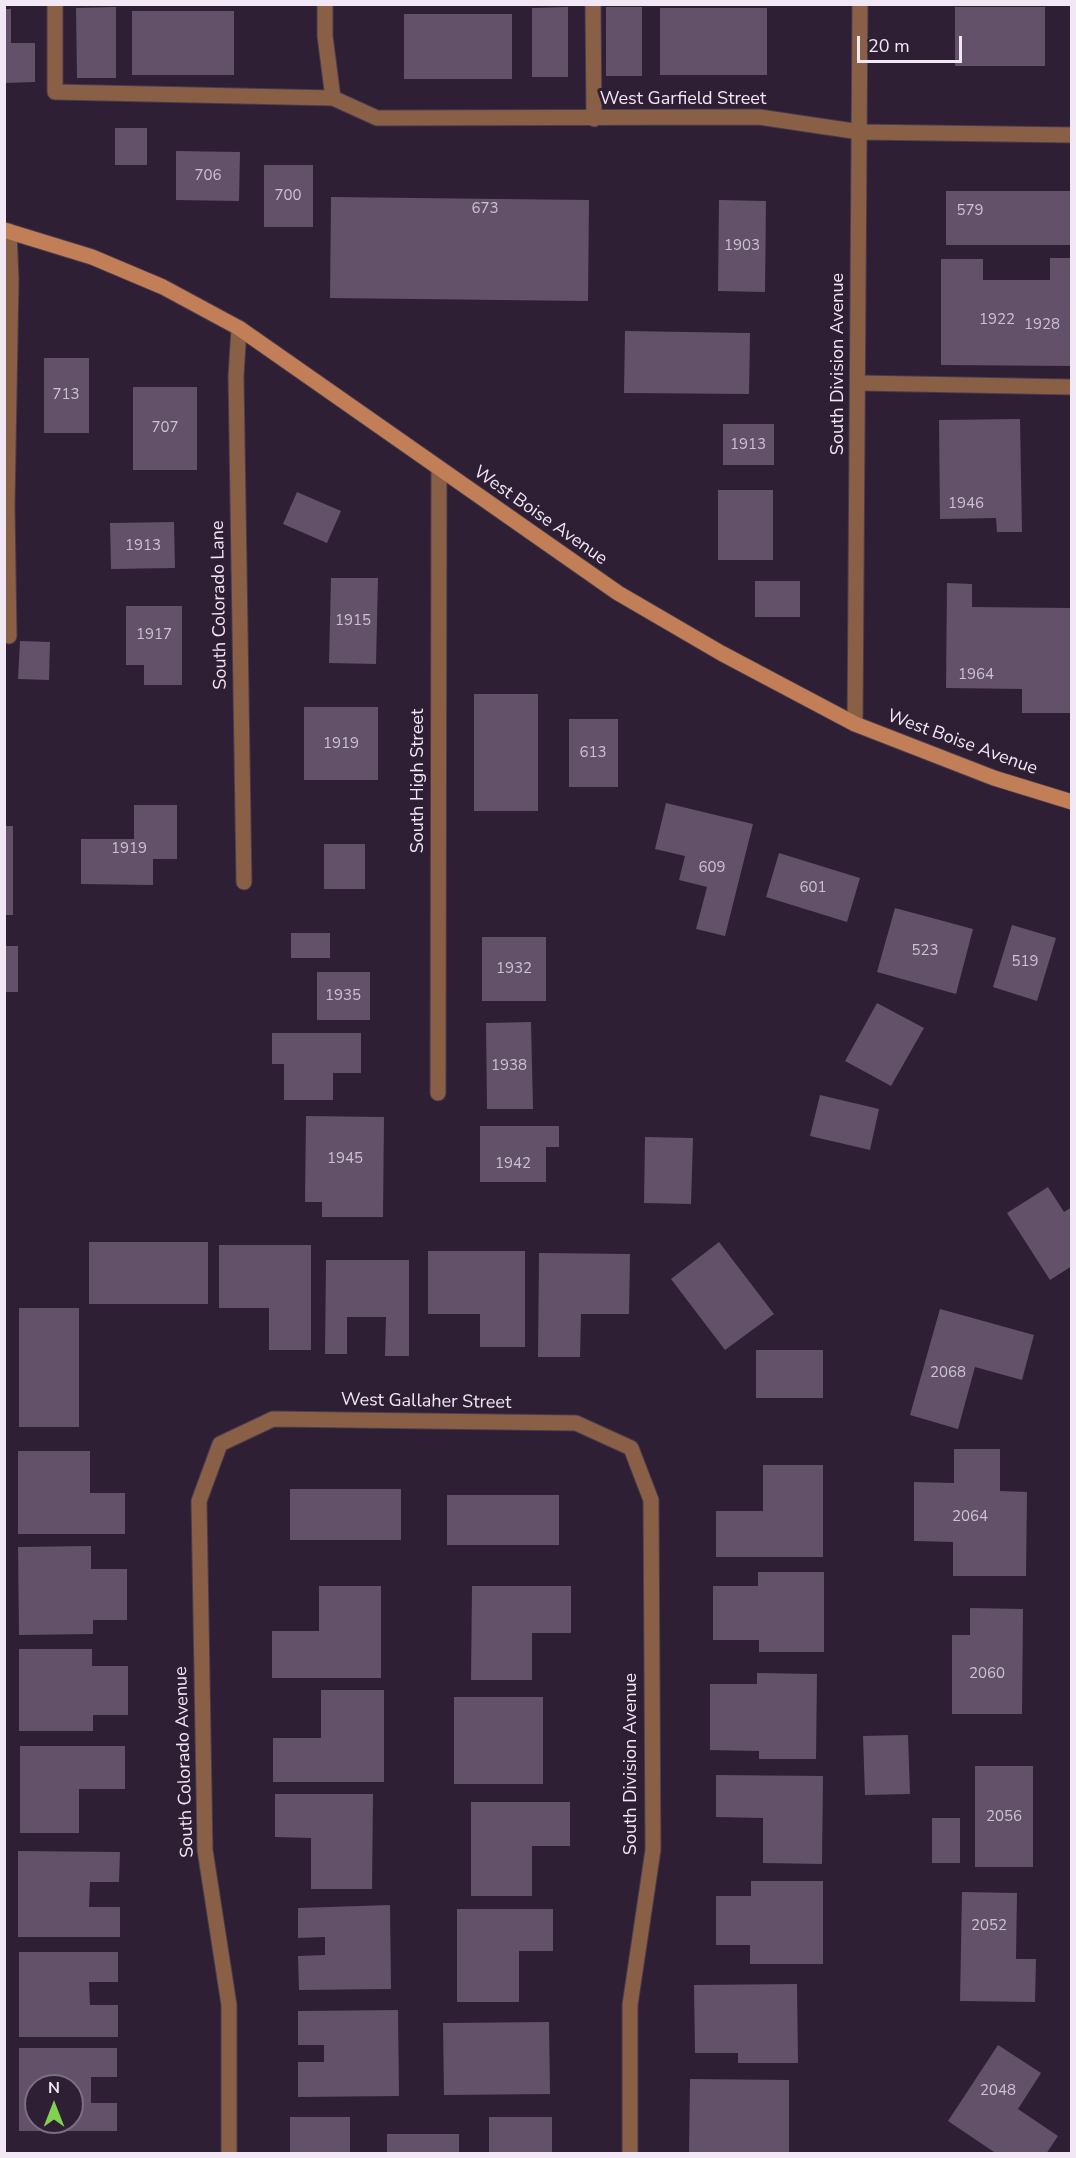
<!DOCTYPE html>
<style>
body{margin:0}
#map{position:relative;width:1076px;height:2158px;overflow:hidden;background:#2e1f34;font-family:"Nunito Sans",sans-serif}
canvas{display:block}
.frame{position:absolute;inset:0;border:6px solid #f1e7f5;pointer-events:none}
.north{position:absolute;left:24px;top:2074px;width:60px;height:60px;box-sizing:border-box;background:#2e1f34;border:2px solid #7c6f81;border-radius:50%;rotate:0deg;font-size:16px;font-weight:700;line-height:24px;text-align:center;color:#f1e7f5}
.north::after{content:'';display:block;margin:auto;width:21px;height:27px;background:#82d04f;clip-path:polygon(50% 0,100% 100%,50% 72%,0 100%)}
.scale{position:absolute;left:857px;top:36px;width:105px;height:27px;box-sizing:border-box;border:3px solid #f1e7f5;border-top:0;padding-left:8px;font-size:18px;line-height:21px;white-space:nowrap;color:#f1e7f5;-webkit-text-stroke:4px #2e1f34;paint-order:stroke}
</style>
<div id="map">
<canvas width="1076" height="2158"></canvas>
<div class="frame"></div>
<div class="north">N</div>
<div class="scale">20 m</div>
</div>
<script>
const context = document.querySelector('canvas').getContext('2d');
context.lineJoin = 'round';
function paint(path, color) {
  context.fillStyle = color;
  context.fill(path, 'evenodd');
}
function strokePath(path, color, width, dash) {
  context.strokeStyle = color;
  context.lineWidth = width;
  context.lineCap = dash ? 'butt' : 'round';
  context.setLineDash(dash || []);
  context.stroke(path);
}
function label(font, color, halo, rows, align = 'center') {
  context.font = font + ' "Nunito Sans",sans-serif';
  context.lineWidth = 6;
  context.setLineDash([]);
  context.textBaseline = 'middle';
  context.strokeStyle = halo;
  context.fillStyle = color;
  for (const [text, x, y, turn = 0] of rows) {
    context.save();
    context.translate(x, y);
    context.rotate((+turn || 0) * Math.PI / 180);
    context.textAlign = isNaN(turn) ? turn : align;
    if (halo) context.strokeText(text, 0, 0);
    context.fillText(text, 0, 0);
    context.restore();
  }
}
paint(new Path2D(`
 M116,7v71h-39l-1,-70z
 M568,7v70h-36v-69z
 M606,7h36v69h-36z
 M955,7h90v59h-90z
 M660,8h107v67h-107z
 M4,9h7v34h24v39l-31,1z
 M132,11h102v64h-102z
 M404,14h108v65h-108z
 M115,128h32v37h-32z
 M176,151l64,1 -1,49 -63,-1z
 M264,165h49v62h-49z
 M946,191h126v54h-126z
 M331,197l258,3 -1,101 -258,-3z
 M719,200l47,1 -1,91 -47,-1z
 M1050,258h22v108l-131,-1v-106h42v21h67z
 M625,331l125,2 -1,61 -125,-1z
 M44,358h45v75h-45z
 M133,387h64v83h-64z
 M1020,419l2,113h-25l-1,-14 -56,1 -1,-99z
 M723,424h51v41h-51z
 M718,490h55v70h-55z
 M297,492l44,19 -14,32 -44,-19z
 M174,522l1,46 -64,1 -1,-46z
 M331,578h47l-2,86 -47,-1z
 M755,581h45v36h-45z
 M947,583l25,1v23l100,1v105h-50v-24l-76,-1z
 M126,606h56v79h-38v-20h-18z
 M20,641l30,1 -1,38 -31,-1z
 M474,694h64v117h-64z
 M304,707h74v73h-74z
 M569,719h49v68h-49z
 M666,803l87,21 -28,112 -29,-7 11,-42 -28,-7 6,-24 -30,-7z
 M134,805h43v54h-24v26l-72,-1v-45h53z
 M4,826h9v89h-9z
 M324,844h41v45h-41z
 M779,853l81,25 -13,44 -81,-25z
 M895,908l78,21 -17,65 -79,-22z
 M1012,925l44,13 -19,63 -44,-14z
 M291,933h39v25h-39z
 M482,937h64v64h-64z
 M4,946h14v46h-14z
 M317,972h53v48h-53z
 M877,1003l47,25 -33,58 -46,-25z
 M531,1022l2,87h-46l-1,-86z
 M272,1033h89v40h-28v27h-49v-36h-12z
 M820,1095l59,14 -9,41 -60,-14z
 M306,1116l78,1 -1,100h-61v-15h-17z
 M480,1126h79v21h-13v35h-66z
 M645,1137l48,1 -2,66 -47,-1z
 M1048,1187l16,25 8,-5v59l-22,14 -43,-67z
 M89,1242h119v62h-119z
 M719,1242l55,72 -49,36 -54,-71z
 M219,1245h92v105h-42v-42h-50z
 M428,1251h97v96h-45v-33h-52z
 M539,1253l91,1 -1,60h-48l-1,43h-42z
 M326,1260h83v96h-24l1,-39h-39v37h-22z
 M19,1308h60v119h-60z
 M940,1309l94,26 -12,45 -47,-13 -17,62 -48,-14z
 M756,1350h67v48h-67z
 M954,1449h46v42l27,1 -1,84h-73v-34l-39,-1v-59l40,1z
 M18,1451h72v42h35v41h-107z
 M763,1465h60v92h-107v-46h47z
 M290,1489h111v51h-111z
 M447,1495h112v50h-112z
 M91,1546v23h36v51h-34v14l-74,1 -1,-88z
 M758,1572h66v80h-65v-12h-46v-54h45z
 M319,1586h62v92h-109v-47h47z
 M472,1586h99v47h-39v47h-61z
 M970,1608l53,1 -1,105h-70v-79h18z
 M19,1649h73v17h36v49h-35v16h-74z
 M757,1673l60,1 -1,85h-57v-8l-49,-1v-66h47z
 M321,1690h63v92h-111v-44h48z
 M454,1697h89v87h-89z
 M908,1735l2,59 -45,1 -2,-59z
 M20,1746h105v43h-46v44h-59z
 M975,1766h58v101h-58z
 M716,1775l107,1 -1,88 -59,-1v-45l-47,-1z
 M275,1794h98l-1,95h-61v-51l-36,-1z
 M471,1802h99v44h-38v50h-61z
 M932,1818h28v45h-28z
 M18,1851l102,1 -1,30h-29l-1,25h31v30h-102z
 M751,1881h72v83h-73v-19h-34v-49h35z
 M962,1892l55,1 -1,66h20l-1,43 -75,-1z
 M390,1905l1,84 -92,1 -1,-34 27,-1v-18l-27,1v-30z
 M457,1909h96v42h-34v51h-62z
 M19,1952h99v30h-29l1,23h28v32h-99z
 M797,1984l1,79h-60v-10h-43l-1,-68z
 M398,2010l1,86 -101,1v-35h26v-17h-26v-34z
 M549,2022l1,72 -106,1 -1,-72z
 M998,2045l43,28 -23,36 40,27 -12,18h-49l-49,-33z
 M19,2048h98v29h-26v26h26v28h-98zM36,2086h36v36h-36z
 M690,2079l99,1v74l-100,-2z
 M290,2117h60v37h-60z
 M489,2117h63v37h-63z
 M387,2134h72v20h-72z`), '#625169');
const lane = new Path2D(`
 M55,4v88l278,6
 M593,4l1,115
 M9,231l2,48 -4,227 2,130
 M858,383l214,4`);
const street = new Path2D(`
 M325,4v32l8,62 44,20 382,-1 101,15 212,3
 M239,328l-3,48 8,506
 M855,724l5,-720
 M438,1093l1,-623
 M229,2154v-149l-24,-155 -6,-349 21,-57 53,-25 303,4 55,25 20,52 2,350 -23,155v149`);
const secondary = new Path2D(`
 M4,230l88,27 71,30 76,41 379,265 103,60 134,71 139,54 78,24`);
strokePath(lane, '#493b4f', 17);
strokePath(street, '#493b4f', 17);
strokePath(secondary, '#493b4f', 17);
strokePath(lane, '#895f46', 15);
strokePath(street, '#895f46', 15);
strokePath(secondary, '#c27e56', 15);
label('15px', '#cdc2d2', null, [
 ["706",208,176],
 ["700",288,196],
 ["673",485,209],
 ["579",970,211],
 ["1903",742,246],
 ["1922",997,320],
 ["1928",1042,325],
 ["713",66,395],
 ["707",165,428],
 ["1913",748,445],
 ["1946",966,504],
 ["1913",143,546],
 ["1915",353,621],
 ["1917",154,635],
 ["1964",976,675],
 ["1919",341,744],
 ["613",593,753],
 ["1919",129,849],
 ["609",712,868],
 ["601",813,888],
 ["523",925,951],
 ["519",1025,962],
 ["1932",514,969],
 ["1935",343,996],
 ["1938",509,1066],
 ["1945",345,1159],
 ["1942",513,1164],
 ["2068",948,1373],
 ["2064",970,1517],
 ["2060",987,1674],
 ["2056",1004,1817],
 ["2052",989,1926],
 ["2048",998,2091]
]);
label('18px', '#f1e7f5', '#2e1f34', [
 ["West Garfield Street",683,100],
 ["South Division Avenue",839,364,-90],
 ["West Boise Avenue",540,516,35],
 ["South Colorado Lane",220,605,-91],
 ["West Boise Avenue",962,743,20],
 ["South High Street",419,781,-90],
 ["West Gallaher Street",426,1402,1],
 ["South Colorado Avenue",185,1762,-92],
 ["South Division Avenue",632,1764,-90]
]);
</script>
